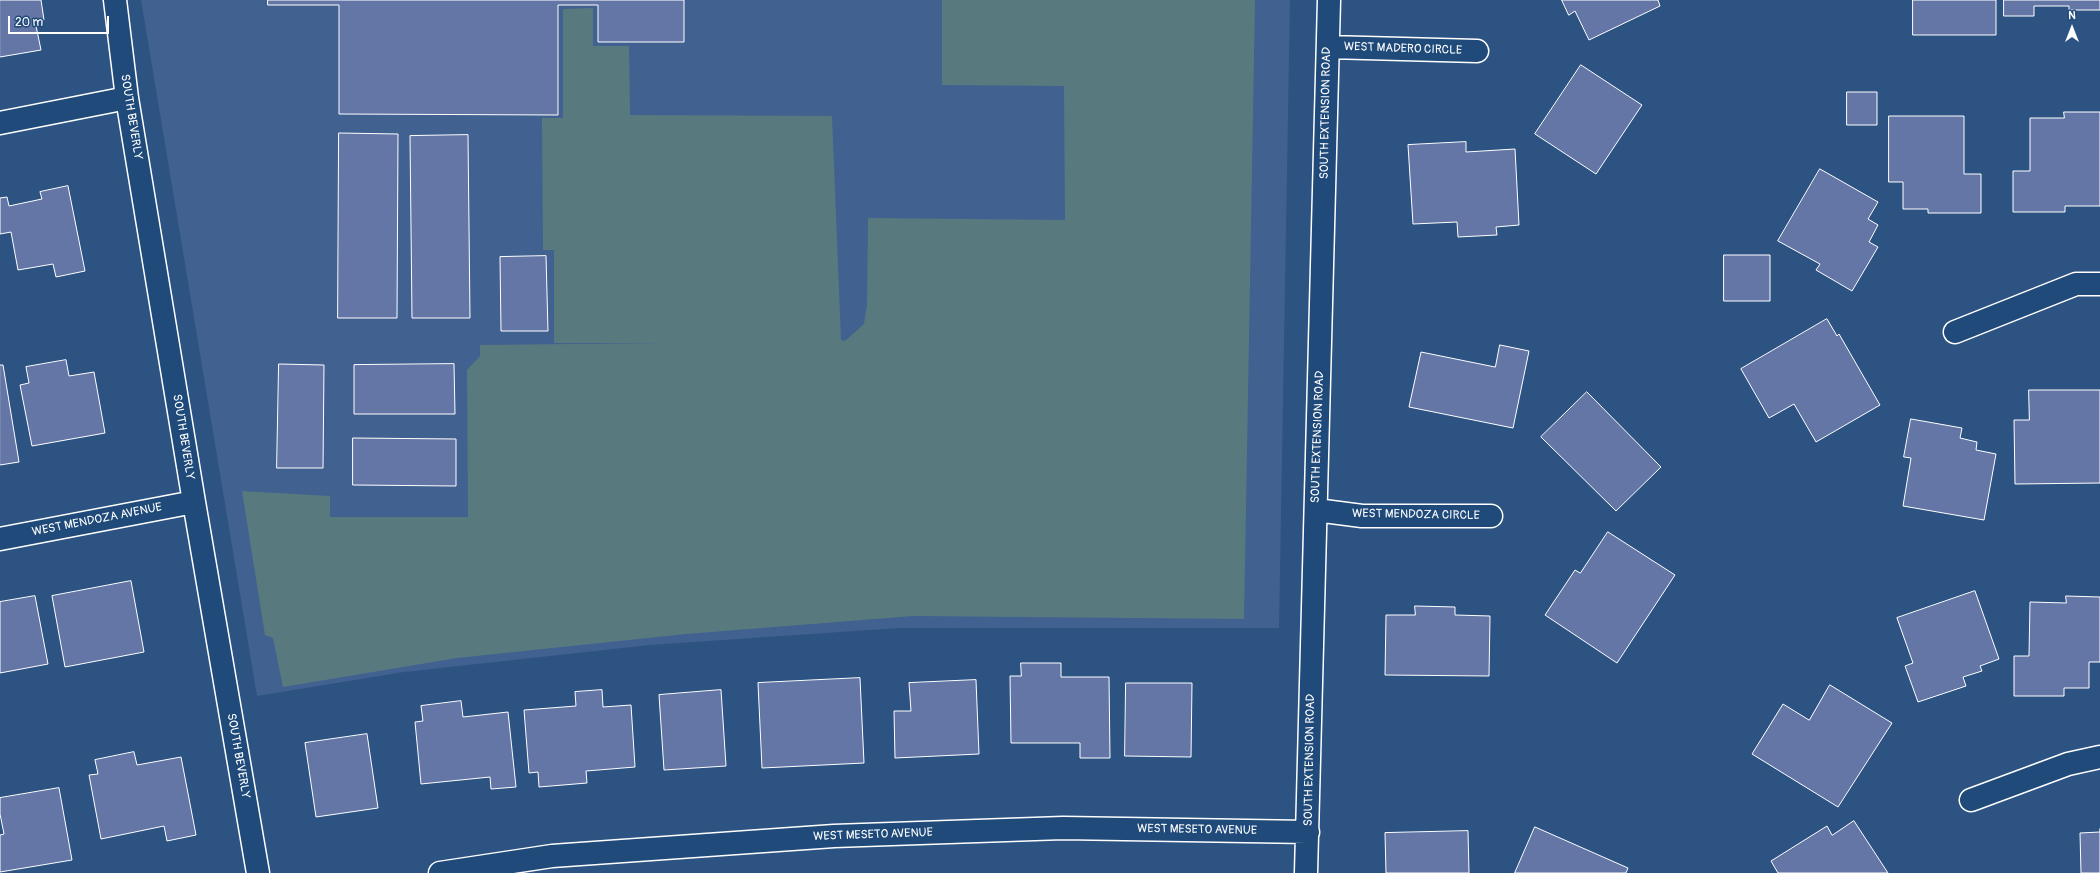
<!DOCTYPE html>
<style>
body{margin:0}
#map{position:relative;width:2100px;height:873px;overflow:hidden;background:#2d5383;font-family:Pangolin,sans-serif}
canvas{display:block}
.north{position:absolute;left:2052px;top:8px;width:40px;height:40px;-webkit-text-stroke:3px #1f4a7a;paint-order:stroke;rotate:0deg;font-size:11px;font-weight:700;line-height:16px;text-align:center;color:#fff}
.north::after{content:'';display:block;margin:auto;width:14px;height:18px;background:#fff;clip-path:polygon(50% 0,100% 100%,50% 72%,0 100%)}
.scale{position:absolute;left:8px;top:16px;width:101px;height:18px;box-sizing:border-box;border:2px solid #fff;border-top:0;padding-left:5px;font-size:12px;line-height:14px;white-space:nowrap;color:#fff;-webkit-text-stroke:3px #1f4a7a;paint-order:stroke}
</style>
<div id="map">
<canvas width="2100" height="873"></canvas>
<div class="north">N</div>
<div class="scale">20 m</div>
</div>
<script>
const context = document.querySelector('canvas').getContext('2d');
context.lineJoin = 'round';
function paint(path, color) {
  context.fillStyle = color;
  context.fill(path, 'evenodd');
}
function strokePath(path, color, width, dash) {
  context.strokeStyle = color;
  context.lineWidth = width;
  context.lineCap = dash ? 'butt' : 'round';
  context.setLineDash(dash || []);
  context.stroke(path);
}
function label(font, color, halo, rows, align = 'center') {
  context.font = font + ' Pangolin,sans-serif';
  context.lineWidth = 3;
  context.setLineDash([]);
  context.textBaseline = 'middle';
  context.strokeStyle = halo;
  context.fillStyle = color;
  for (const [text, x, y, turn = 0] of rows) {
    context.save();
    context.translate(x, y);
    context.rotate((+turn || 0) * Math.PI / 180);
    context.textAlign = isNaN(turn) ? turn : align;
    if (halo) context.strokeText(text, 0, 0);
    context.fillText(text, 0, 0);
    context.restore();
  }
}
paint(new Path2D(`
 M141,0h1149l-11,628h-380l-249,17 -246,27 -147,24z`), '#416190');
paint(new Path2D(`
 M942,0h313l-11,619 -331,-3 -227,18 -229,24 -174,29 -10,-49 -8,-3 -23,-144 88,5v21h138l-1,-147 13,-14v-11l188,-2h-114v-93h-11l-1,-132h21v-109l30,-1v38h36l1,69 202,1 9,224 4,1 19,-17 3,-19 1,-87 197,2 -1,-134 -122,-1z`), '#587a7f');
const building = new Path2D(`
 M0,0h41l3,20 -9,1 6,29 -41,7z
 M268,0h416v42h-86v-37h-40v110l-219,-1v-109h-71z
 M1562,0h96l2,6 -71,34 -14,-29 -6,4z
 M1913,0h83v35h-83z
 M2004,0h96v10h-31v-4h-35v10h-30z
 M1581,65l61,40 -46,69 -61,-40z
 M1847,92h30v33h-30z
 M2064,112h36v94h-35v6h-52v-41h17v-53h34z
 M1889,116h75v58h17v39h-53v-4h-25v-27h-14z
 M339,133l59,1 -1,184h-59z
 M468,135l2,183h-58l-2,-182z
 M1466,142v10l49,-3 4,76 -23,2 1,8 -39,2 -1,-15 -44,2 -5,-79z
 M1820,169l58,33 -10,17 10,6 -9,17 9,5 -26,44 -36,-21 4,-6 -42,-23z
 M68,186l17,85 -29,6 -3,-13 -35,6 -7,-38 -11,2v-36l7,-1 2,9 33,-7 -2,-7z
 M1724,255h46v46h-46z
 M546,256l2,75h-47l-1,-74z
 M1827,319l10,17 2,-2 41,71 -64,37 -22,-38 -25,14 -28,-49z
 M1500,345l29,6 -16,77 -104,-21 12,-55 74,15z
 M66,360l3,16 25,-4 11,61 -73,13 -12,-61 9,-2 -3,-16z
 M279,364l45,1 -1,103h-46z
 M454,364l1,50h-101v-49z
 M0,365h3l16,97 -19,3z
 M2029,390h71v93l-85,1 -1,-64h15z
 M1587,392l74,75 -45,44 -75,-74z
 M1911,419l51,9 -2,10 17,4 -1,8 20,4 -12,66 -81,-14 8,-48 -7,-1z
 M353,438l103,1v47l-103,-1z
 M1608,532l67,43 -58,88 -72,-48 30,-45 5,3z
 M131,581l13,71 -79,15 -13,-71z
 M1975,591l24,68 -19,7 2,5 -19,6 3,9 -48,16 -13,-36 8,-3 -16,-45z
 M35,596l13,68 -48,9v-71z
 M2066,596l34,1v65h-11v26h-25v8h-50v-40h15l1,-54 36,1z
 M1415,606l40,1v8l35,1 -1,60 -104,-1 1,-60h29z
 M1021,663h40v14h48l1,81h-30v-15h-69l-1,-67h11z
 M860,678l4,85 -102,5 -4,-85z
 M976,680l3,74 -84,4 -1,-47h17l-2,-28z
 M1126,683h66l-1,74 -66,-1z
 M1830,685l62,38 -54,84 -86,-53 31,-50 26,16z
 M602,690l1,17 28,-2 4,62 -49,4 1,12 -48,4 -1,-15 -9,1 -5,-63 52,-4 -1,-14z
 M721,690l5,76 -62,4 -5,-75z
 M461,701l2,16 45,-5 8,75 -25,2 -1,-12 -69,7 -6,-62 8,-1 -2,-15z
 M367,734l11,74 -62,9 -11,-74z
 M134,752l3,13 44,-8 15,78 -29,6 -3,-15 -63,13 -12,-64 9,-1 -3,-14z
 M59,788l13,72 -72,12v-37l4,-1 -4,-20v-16z
 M1854,821l34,52h-110l-7,-12 56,-35 5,9z
 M1535,827l93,41 -2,5h-111z
 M2100,829v44h-19l-1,-40 20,-1z
 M1468,831l1,42h-83l-1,-40z`);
paint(building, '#6376a6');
strokePath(building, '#fff', 1);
const minor = new Path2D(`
 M115,0l12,98 67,404 64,371
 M1328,47l149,4
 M0,123l127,-25
 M1955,332l121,-48h24
 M1316,510l46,6h129
 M0,539l194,-37
 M1971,800l97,-36 32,-7
 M440,873l112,-17 282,-20 229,-8 245,4
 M1306,873l23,-873`);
strokePath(minor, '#fff', 25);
strokePath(minor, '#1f4a7a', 22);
label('12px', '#fff', '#1f4a7a', [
 ["WEST MADERO CIRCLE",1403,49,2],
 ["SOUTH EXTENSION ROAD",1326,113,-89],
 ["SOUTH BEVERLY",131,117,81],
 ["SOUTH BEVERLY",183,437,81],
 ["SOUTH EXTENSION ROAD",1318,437,-88],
 ["WEST MENDOZA CIRCLE",1416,515,1],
 ["WEST MENDOZA AVENUE",97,520,-11],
 ["SOUTH BEVERLY",238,756,80],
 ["SOUTH EXTENSION ROAD",1310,760,-89],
 ["WEST MESETO AVENUE",1197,830,1],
 ["WEST MESETO AVENUE",873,835,-2]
]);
</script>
